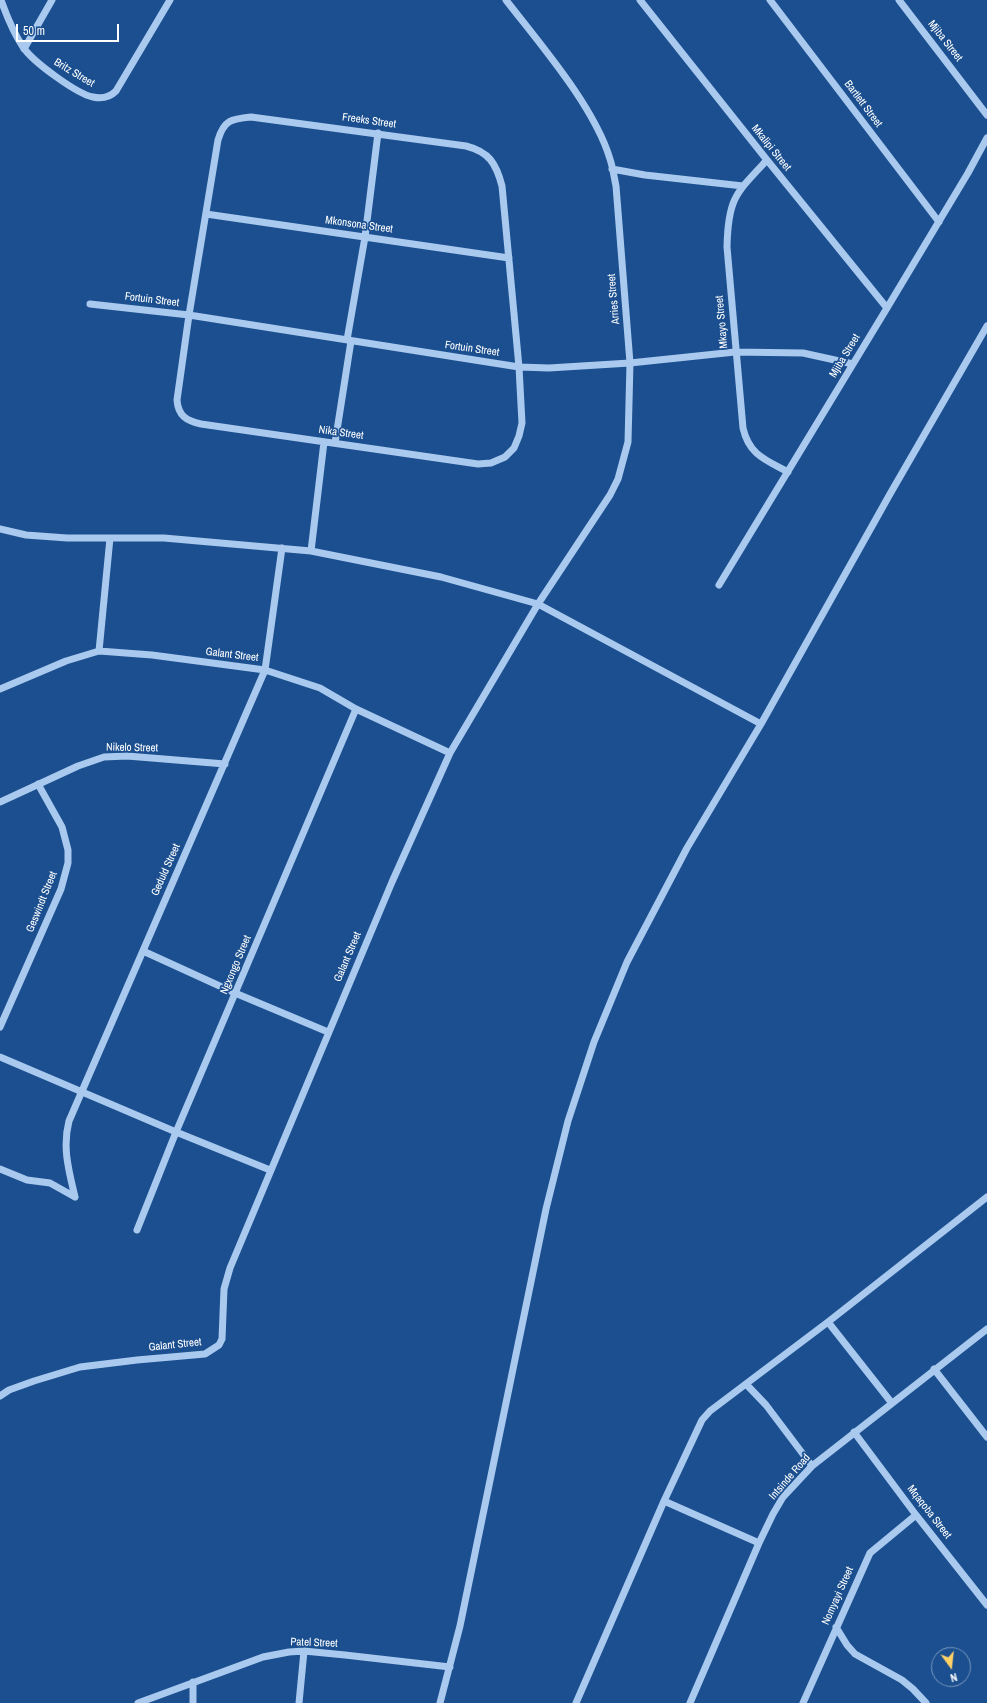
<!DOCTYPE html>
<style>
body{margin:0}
#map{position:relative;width:987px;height:1703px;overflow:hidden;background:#1b4f8f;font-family:"Archivo Narrow",sans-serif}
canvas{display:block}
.north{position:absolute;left:931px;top:1647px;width:40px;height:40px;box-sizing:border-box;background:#1b4f8f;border:1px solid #7695bc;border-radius:50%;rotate:165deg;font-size:11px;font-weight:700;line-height:16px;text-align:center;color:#fff}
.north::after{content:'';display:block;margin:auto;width:14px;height:18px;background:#ffd166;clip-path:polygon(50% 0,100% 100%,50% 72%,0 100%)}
.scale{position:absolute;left:16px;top:24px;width:103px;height:18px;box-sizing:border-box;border:2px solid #fff;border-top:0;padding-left:5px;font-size:12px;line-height:14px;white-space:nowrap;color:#fff;-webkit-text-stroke:3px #1b4f8f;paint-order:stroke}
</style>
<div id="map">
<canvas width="987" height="1703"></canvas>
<div class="north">N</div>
<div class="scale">50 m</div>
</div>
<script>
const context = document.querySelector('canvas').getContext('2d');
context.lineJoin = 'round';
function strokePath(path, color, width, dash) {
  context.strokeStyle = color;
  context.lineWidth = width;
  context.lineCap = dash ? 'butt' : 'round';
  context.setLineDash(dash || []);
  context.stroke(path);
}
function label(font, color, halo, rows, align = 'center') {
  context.font = font + ' "Archivo Narrow",sans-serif';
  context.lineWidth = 3.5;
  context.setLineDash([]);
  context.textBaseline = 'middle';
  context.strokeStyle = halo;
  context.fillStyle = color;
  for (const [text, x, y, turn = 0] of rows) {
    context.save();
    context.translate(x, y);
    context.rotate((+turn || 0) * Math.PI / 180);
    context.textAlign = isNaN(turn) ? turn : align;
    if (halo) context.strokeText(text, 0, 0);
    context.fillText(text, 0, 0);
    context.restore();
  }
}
strokePath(new Path2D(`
 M1,0c6,17 12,32 22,47 10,15 54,47 70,50 9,2 17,0 23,-6l54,-91
 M640,0l127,160 120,148
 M770,0l169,222
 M899,0l88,115
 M24,49l28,-49
 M251,117l215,29c23,6 30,17 36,40l17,181 3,56 -3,13 -5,12 -9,9 -14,6 -13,1 -277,-40c-14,-3 -23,-8 -24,-24l12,-85 29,-175c6,-20 13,-21 33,-23z
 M767,160c-32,34 -39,39 -40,87l16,181c6,27 23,32 45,44
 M612,169l33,6 98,11
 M206,214l303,44
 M90,304l99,11 330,52 30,1 81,-5 105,-11 68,1 50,11
 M347,340l18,-103 13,-104
 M335,443l16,-102
 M0,529l26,6 41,3h97l147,13 130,26 97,27 223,120
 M311,551l13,-109
 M719,585l168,-277 81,-135 19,-35
 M99,651l11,-113
 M0,689l66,-28 33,-10 53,4 113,15 55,18 36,21 94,44
 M0,802l78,-36 26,-9 23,-1 98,8
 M143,951l92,42 93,39
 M0,1027l61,-138 7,-26v-13l-6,-23 -24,-43
 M0,1057l176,75 94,38
 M0,1169l27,11 23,3 25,14
 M75,1197c-6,-26 -13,-49 -6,-76l196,-451 17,-122
 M137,1230l39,-98 180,-423
 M828,1322l63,80
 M934,1369l53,68
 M746,1384l20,21 46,61
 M0,1396l9,-6 25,-9 46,-14 57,-7 68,-6 14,-9 3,-6 2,-50 6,-21 162,-386 58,-129 88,-149 72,-109 8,-16 10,-37 2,-79 -14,-177c-2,-9 -3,-18 -6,-27 -16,-53 -70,-115 -104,-159
 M854,1432l62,83 71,90
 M664,1501l95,42
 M836,1627l11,18 8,9 47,26 11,9 13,14
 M193,1682v21
 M138,1703l125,-46 26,-5 15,-1 41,4 105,12
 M299,1703l5,-52
 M440,1703l20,-77 86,-417 22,-88 26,-79 33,-80 60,-114 74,-124 129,-230 97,-168
 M576,1703l88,-202 38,-81 8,-9 118,-89 159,-125
 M690,1703l69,-160 14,-29 10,-17 29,-31 175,-137
 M803,1703l67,-150 46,-38`), '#a9c9ee', 7);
label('11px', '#fff', '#1b4f8f', [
 ["Mjiba Street",945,41,52],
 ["Britz Street",74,73,31],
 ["Bartlett Street",863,104,53],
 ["Freeks Street",369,121,8],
 ["Mkalipi Street",771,148,51],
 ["Mkonsona Street",359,225,8],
 ["Arries Street",614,299,-95],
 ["Fortuin Street",152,300,7],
 ["Mkayo Street",722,322,-95],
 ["Fortuin Street",472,349,8],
 ["Mjiba Street",845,356,-59],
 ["Nika Street",341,433,8],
 ["Galant Street",232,655,7],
 ["Nikelo Street",132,748,1],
 ["Geduld Street",166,870,-66],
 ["Geswindt Street",42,902,-68],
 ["Galant Street",348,957,-67],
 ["Ngxongo Street",236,965,-67],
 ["Galant Street",175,1345,-6],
 ["Intsinde Road",790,1477,-49],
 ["Mqaqoba Street",929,1512,52],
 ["Nomyayi Street",838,1596,-66],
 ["Patel Street",314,1643,2]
]);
</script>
